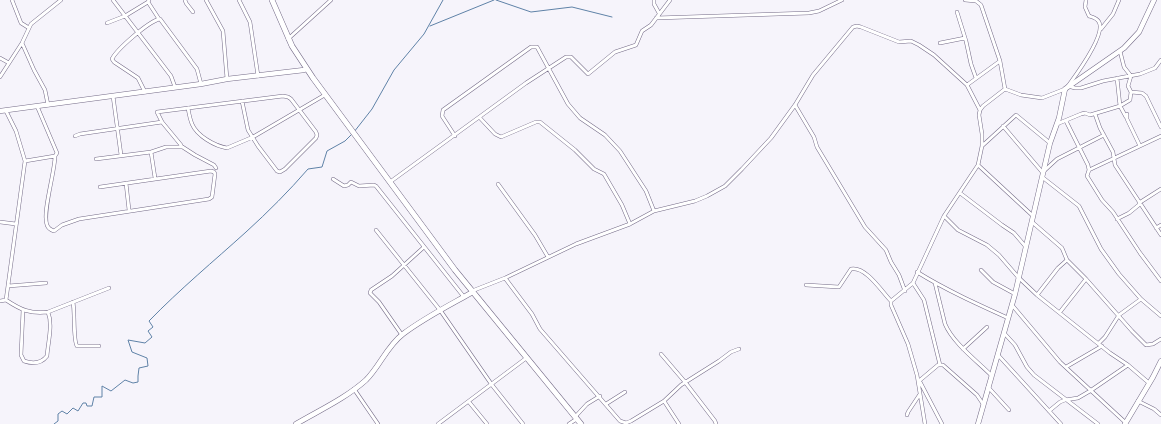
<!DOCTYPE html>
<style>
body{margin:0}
canvas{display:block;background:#f6f4fb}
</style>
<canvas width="1161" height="424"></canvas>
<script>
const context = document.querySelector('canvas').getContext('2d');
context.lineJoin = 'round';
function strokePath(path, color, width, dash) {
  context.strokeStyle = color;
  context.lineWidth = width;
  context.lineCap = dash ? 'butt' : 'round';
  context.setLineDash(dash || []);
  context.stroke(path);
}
strokePath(new Path2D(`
 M496,0l35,12 41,-5 40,10
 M430,26l64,-26
 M354,132l18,-23 22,-39 30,-36 19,-34
 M54,424l4,-3v-7l4,-3 5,3 6,-6 5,3 5,-8h3l1,3h5l2,-9h8v-11l9,5 14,-11 8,3 5,-1v-6l1,-8 9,-2 -1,-8 -15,-6 -4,-12 17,3 7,-6 -4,-6 5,-4 -4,-6c31,-32 65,-60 97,-89 22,-20 43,-41 62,-63l14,-2 5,-16 18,-10 7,-7`), '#5f82a7', 1);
const street = new Path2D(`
 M12,0l9,23 8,5
 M113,0l58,76 4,11
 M185,0l1,3 7,9
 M206,0l17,31 4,48
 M239,0l11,22 8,54
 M654,0v4l5,9
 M1086,0l-1,7 4,9c3,1 8,2 10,6 7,13 -23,53 -31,64l7,2h6l22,-7 37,-7 15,-6 6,-8
 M148,2l11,17
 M957,12l9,29 5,23 5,14
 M656,18l153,-5 10,-2 23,-11
 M107,23l18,-7 23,-14 1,-2
 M1101,29l12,-15 6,-14
 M288,39l43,-39
 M22,43l12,27 11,20 3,15
 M940,43l25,-5
 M0,58l9,5
 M0,77l22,-34 9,-19 30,-24
 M1117,78l3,28 6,11
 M967,85l33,-24
 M1005,89l16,6 21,3 23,-9
 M145,92l-7,-14 -24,-16 -2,-3c5,-10 35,-36 47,-40h1l37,50 4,15
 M1131,92l11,1 4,3 15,31
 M113,96l8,59
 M795,105l19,32 3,10 48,80 21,23 5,12 8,13 6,16
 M188,108c1,6 2,11 4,16 5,12 23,22 35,24l26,-11 70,-41
 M1095,114l5,14 13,24 2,13 46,70
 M1127,114v5l13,27
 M480,118l15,16 6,3 35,-15h4l35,28 19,19 10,5 18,31 8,19
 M1066,121l22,44 1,5 -2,6 15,24 11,12 27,41 21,28
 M1057,124l24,-10 4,-1 5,2 30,-9 10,-6 1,-8 -3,-6 3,-10 -7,-9 -4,-16
 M1003,126l40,47
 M75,136l5,-2 82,-12
 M455,136l-13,-20 1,-6 88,-63h6l31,57 12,14 25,17 15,16 26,40 8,20
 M181,146l14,9 19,10 2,3
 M982,146l34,-31 34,28
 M151,152l4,26
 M55,156c0,16 -13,57 -8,69 1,3 4,5 7,6l8,-6 17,-6 130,-20 3,-2 3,-23 -1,-2 -3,-1 -111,16
 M96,159l55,-7 15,-5h15v-2l-19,-23 -5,-10 126,-16 5,1 3,2 25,33 1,3 -1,3 -31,31 -5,3 -3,-1 -19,-25 -10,-16 -6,-29
 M25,161l30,-5 2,-3 -20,-47
 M978,165l55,51
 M1089,170l72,-34
 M1044,171l13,-12 47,-24
 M1042,177l37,29 22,43 18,25 22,25 20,17
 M333,179l11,7 4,-1 3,-3 8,4 15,-1 2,1 88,111
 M390,182l136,-99 40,-26h5l17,17 27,-22 21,-7 6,-14 9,-6 19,-25
 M126,183l3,27
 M498,184l37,51 13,22
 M960,193l42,32 12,8 12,14
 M1139,203l22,-14
 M944,216l14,14 29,15 12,10 19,22 19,18 73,58 18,12 21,18
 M1117,219l12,-6 11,-9
 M0,222l16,2
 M1032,222l30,26 5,12 19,19 46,52 14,14 7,-1 8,-5
 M1156,228l5,-3
 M376,230l64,80 52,75 31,39
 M981,270l12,12 22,12
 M917,272c29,18 60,32 91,46
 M505,278l27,36 8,15 80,92 6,2 5,-2 33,-20 17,-16 38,-24 12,-9 8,-3
 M913,283l11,17 16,65
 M935,283l10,41c8,19 32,37 46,51
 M806,285l33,2 12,-18c15,-3 31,23 40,32
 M8,286l38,-3
 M472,291l33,-13 71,-34 54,-20 24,-13 41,-10 12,-5 18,-10 17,-17 29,-31 24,-33 18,-30 40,-48 4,-1 4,1 38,15 12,-1 8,4 15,10 33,30 13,25
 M1037,295l21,-27 9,-8
 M6,300c15,10 24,14 42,12l61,-24
 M0,301l6,-1 19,-139 -9,-30 -10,-20
 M73,302c2,10 0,39 4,44h22
 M1012,305l48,57 66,61
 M23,310l-2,45 3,6c9,3 17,3 23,-5 1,-14 6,-31 1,-44
 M1060,312l26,-33
 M1004,333l11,12 12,22 7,8 64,49
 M402,335l-23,-33 -9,-9 1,-3 21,-14 32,-29
 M1099,343l6,-6 14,-22 22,-16
 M963,349l24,-22
 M661,354l24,28 30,39 1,3
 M998,355l63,69
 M1066,367l36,-21
 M919,380l23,44
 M919,381l19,-16h5l34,30 6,9
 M988,387l21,23
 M354,389l24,35
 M664,401l15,23
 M1138,401l16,8 7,6
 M469,402l18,22
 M606,404l19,-12
 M1049,411l11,-9 5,-2 13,-2 12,-7 38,-26
 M907,415l1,-3 12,-18
 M575,417l12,-13 13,-8
 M438,424l87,-65
 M569,424l6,-4
 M925,424l-8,-49 -9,-31 -17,-39v-4l22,-18 31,-67 34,-51 4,-19v-12l-3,-19 1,-5 3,-4 22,-17 -5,-28 -19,-56 -5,-4 -11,-1`);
const secondary = new Path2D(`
 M0,111l201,-27 26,-5 77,-9
 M296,424c24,-14 50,-26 70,-44 14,-14 21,-34 37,-46 21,-16 45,-28 68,-41
 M978,424l37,-130 35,-151 9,-25 6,-29 59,-41 15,-16 15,-32
 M1125,424l28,-47 8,-16`);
const primary = new Path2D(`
 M272,0l20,46 21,32 142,192 126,154`);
strokePath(street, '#746b87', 4);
strokePath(secondary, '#746b87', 5.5);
strokePath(primary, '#746b87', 6);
strokePath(street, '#fff', 3);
strokePath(secondary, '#fff', 4.5);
strokePath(primary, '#fff', 5);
</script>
